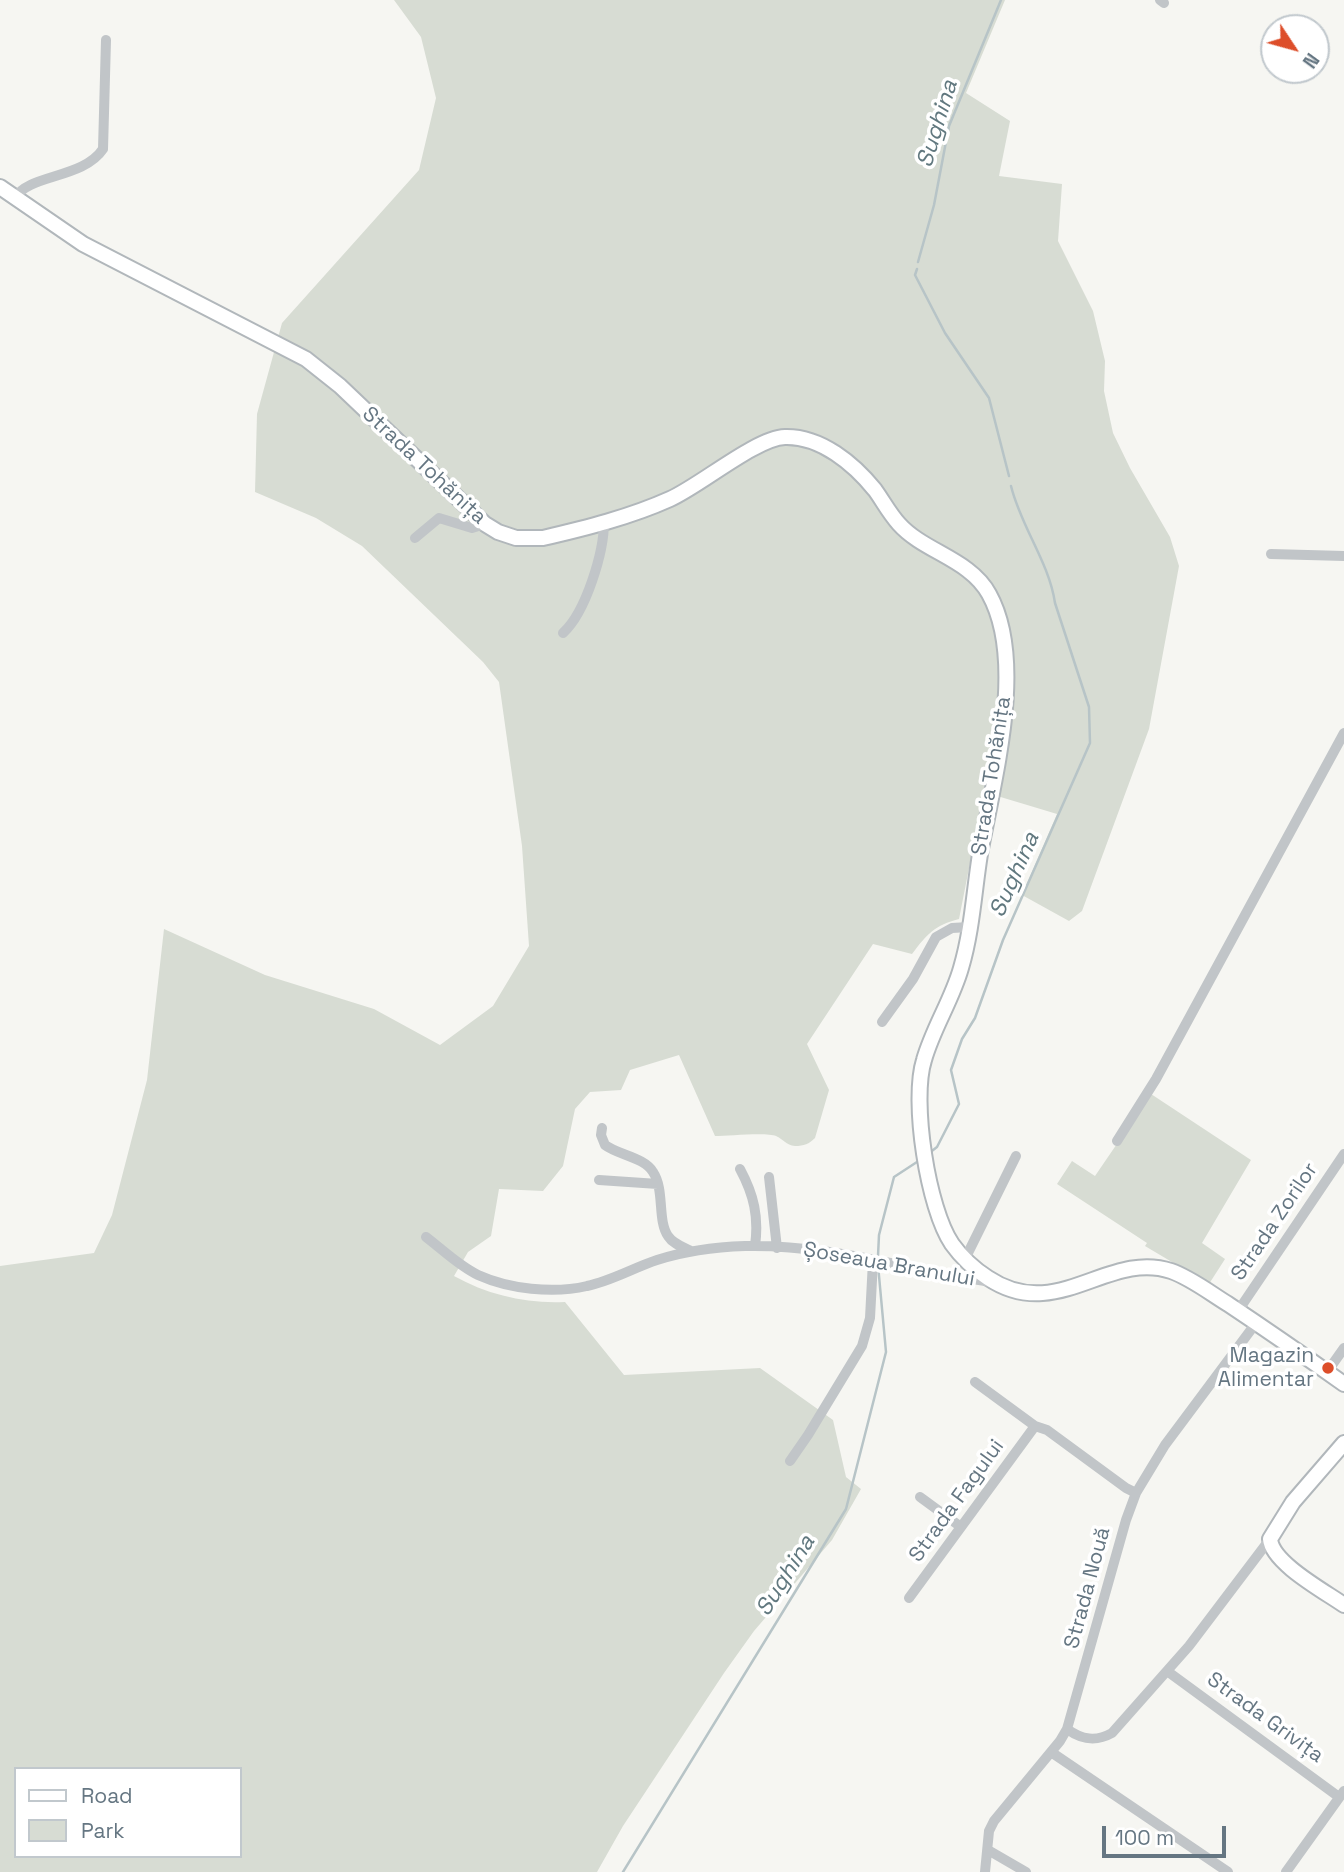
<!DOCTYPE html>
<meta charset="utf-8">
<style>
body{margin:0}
#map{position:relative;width:1344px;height:1872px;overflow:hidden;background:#f6f6f2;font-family:"Space Grotesk",sans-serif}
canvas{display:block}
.legend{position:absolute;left:14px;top:1767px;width:228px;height:91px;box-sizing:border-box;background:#fff;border:2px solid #c1c8cd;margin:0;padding:9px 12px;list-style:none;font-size:21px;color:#657682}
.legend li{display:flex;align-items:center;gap:14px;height:35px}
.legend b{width:35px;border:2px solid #c1c8cd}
.north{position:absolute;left:1260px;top:14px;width:70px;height:70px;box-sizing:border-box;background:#fff;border:2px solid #c1c8cd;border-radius:50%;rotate:126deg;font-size:19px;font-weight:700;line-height:28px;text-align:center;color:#657682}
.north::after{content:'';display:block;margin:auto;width:24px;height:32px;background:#dd4e2a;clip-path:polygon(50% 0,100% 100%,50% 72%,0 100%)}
.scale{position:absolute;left:1102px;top:1826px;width:124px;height:32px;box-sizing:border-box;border:4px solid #657682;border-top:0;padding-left:9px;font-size:21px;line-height:24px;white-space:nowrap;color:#657682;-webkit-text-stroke:5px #fff;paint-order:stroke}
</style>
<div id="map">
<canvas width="1344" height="1872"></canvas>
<ul class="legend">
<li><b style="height:9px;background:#fff"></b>Road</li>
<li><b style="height:19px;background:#d7dcd3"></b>Park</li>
</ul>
<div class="north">N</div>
<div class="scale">100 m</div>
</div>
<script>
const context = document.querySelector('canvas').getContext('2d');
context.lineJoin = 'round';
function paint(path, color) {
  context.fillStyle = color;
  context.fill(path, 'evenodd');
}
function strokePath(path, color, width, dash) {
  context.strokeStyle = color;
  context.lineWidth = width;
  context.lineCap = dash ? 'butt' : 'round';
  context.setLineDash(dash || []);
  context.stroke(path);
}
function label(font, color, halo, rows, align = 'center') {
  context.font = font + ' "Space Grotesk",sans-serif';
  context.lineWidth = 7;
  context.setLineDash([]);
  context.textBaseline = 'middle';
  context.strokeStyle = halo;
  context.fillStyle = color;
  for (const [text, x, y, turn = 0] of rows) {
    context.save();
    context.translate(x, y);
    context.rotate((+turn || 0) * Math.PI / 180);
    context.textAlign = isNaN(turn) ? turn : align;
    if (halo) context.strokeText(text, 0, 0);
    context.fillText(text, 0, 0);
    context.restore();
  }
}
paint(new Path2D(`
 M394,0h611l-39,93 44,28 -11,55 63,8 -4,57 35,70 12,50 -1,30 9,42 17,35 40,69 9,29 -30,163 -67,182 -13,10 -47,-26 35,-81 -73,-22 -25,127c-24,6 -32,15 -47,35l-39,-10 -66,100 22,46 -14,48c-6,6 -11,8 -20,8 -9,-1 -12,-7 -19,-10 -9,-4 -49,0 -61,0l-36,-81 -49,15 -9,20 -31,2 -15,17 -12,57 -20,25 -44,-2 -8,47 -23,16 -14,24c34,19 73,28 111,26l59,73 136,-7 73,52 13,57 15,12 -29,51 -78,91 -30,42 -101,153 -26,46h-597v-606l94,-13 18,-38 35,-135 17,-151 101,46 109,34 66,36 53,-39 36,-60 -7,-100 -23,-164 -16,-20 -121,-116 -46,-28 -61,-26 2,-78 25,-91 137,-153 17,-72 -15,-61zM16,1769h224v87h-224z
 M1151,1094l100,66 -49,83 23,16 -16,25 -59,-35 -5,-3 2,-3 -90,-59 15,-23 23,15z`), '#d7dcd3');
strokePath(new Path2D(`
 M918,262l16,-57 15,-79 52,-126
 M917,269l-2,6 30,58 44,65 20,78
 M928,1154l9,-7 22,-43 -8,-34 11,-31 13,-21 28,-78 87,-197 -1,-36 -34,-104c-6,-41 -34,-76 -44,-117
 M878,1256l1,-21 15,-58 26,-17
 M623,1872l223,-363 40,-157 -8,-87`), '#b7c4c7', 2.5);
const secondary = new Path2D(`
 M0,187l83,57 223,115 34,27 145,138 13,8 18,6h27c43,-10 87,-21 127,-39 31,-14 86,-61 115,-62 36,-1 69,27 90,53 8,11 14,23 24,34 25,28 71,35 90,70 38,68 4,187 -9,260 -6,38 -8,77 -19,114 -9,32 -28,60 -37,92 -13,41 4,149 28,184 10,14 22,25 36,34 69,46 120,-28 183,-7 20,7 39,22 57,33 39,26 78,53 116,80
 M1344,1443l-51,59 -23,37c2,24 54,52 74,66`);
strokePath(secondary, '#b1b7bb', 18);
strokePath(new Path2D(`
 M1160,0l4,3
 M15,198c13,-24 68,-19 88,-49l3,-109
 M415,538l24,-20 33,10 13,-4
 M1271,554l73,2
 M563,633c23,-21 41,-81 41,-111
 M882,1022l31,-43 23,-42 16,-9 17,-1
 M602,1128l-1,7 4,10c13,10 39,12 48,27 12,18 4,48 15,64 5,8 15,11 23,15
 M1117,1141l39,-62 188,-346
 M740,1169c14,26 19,48 15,77
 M769,1177l8,71
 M599,1180l59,4
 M426,1237c17,13 33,29 52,38 31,14 75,19 109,11 24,-5 46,-18 70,-26 28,-9 58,-13 88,-14 84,-2 164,24 246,36
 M965,1259l51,-103
 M1238,1311l106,-157
 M1327,1372l17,-24
 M975,1382l60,44 12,4 79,58 10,5
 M790,1461l18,-26 54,-89 8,-28 3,-57
 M920,1497l41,30
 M909,1598l126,-172
 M1167,1671l172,126
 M1067,1729c15,11 29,13 45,4l77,-87 81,-107
 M1051,1752l177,120
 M988,1850l38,22
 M985,1872l4,-41 5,-10 66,-80 7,-12 59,-209 10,-27 29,-48 91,-122
 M1286,1872l58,-81`), '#c1c5c8', 10);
strokePath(secondary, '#fff', 14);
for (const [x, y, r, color] of [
 [1328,1368,7,"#dd4e2a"]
]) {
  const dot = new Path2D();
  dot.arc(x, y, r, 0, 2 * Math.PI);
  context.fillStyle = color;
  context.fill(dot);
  strokePath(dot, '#fff', 2.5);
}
label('21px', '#657682', '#fff', [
 ["Strada Tohănița",424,466,43],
 ["Strada Tohănița",992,776,-81],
 ["Strada Zorilor",1275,1222,-56],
 ["Șoseaua Branului",889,1265,10],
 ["Strada Fagului",957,1501,-54],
 ["Strada Nouă",1088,1588,-75],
 ["Strada Grivița",1265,1718,36]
]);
label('21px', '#657682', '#fff', [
 ["Magazin",1314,1356],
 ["Alimentar",1314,1380]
], 'right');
label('italic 23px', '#61787f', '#fff', [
 ["Sughina",938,124,-73],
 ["Sughina",1015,875,-66],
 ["Sughina",786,1576,-58]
]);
</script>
